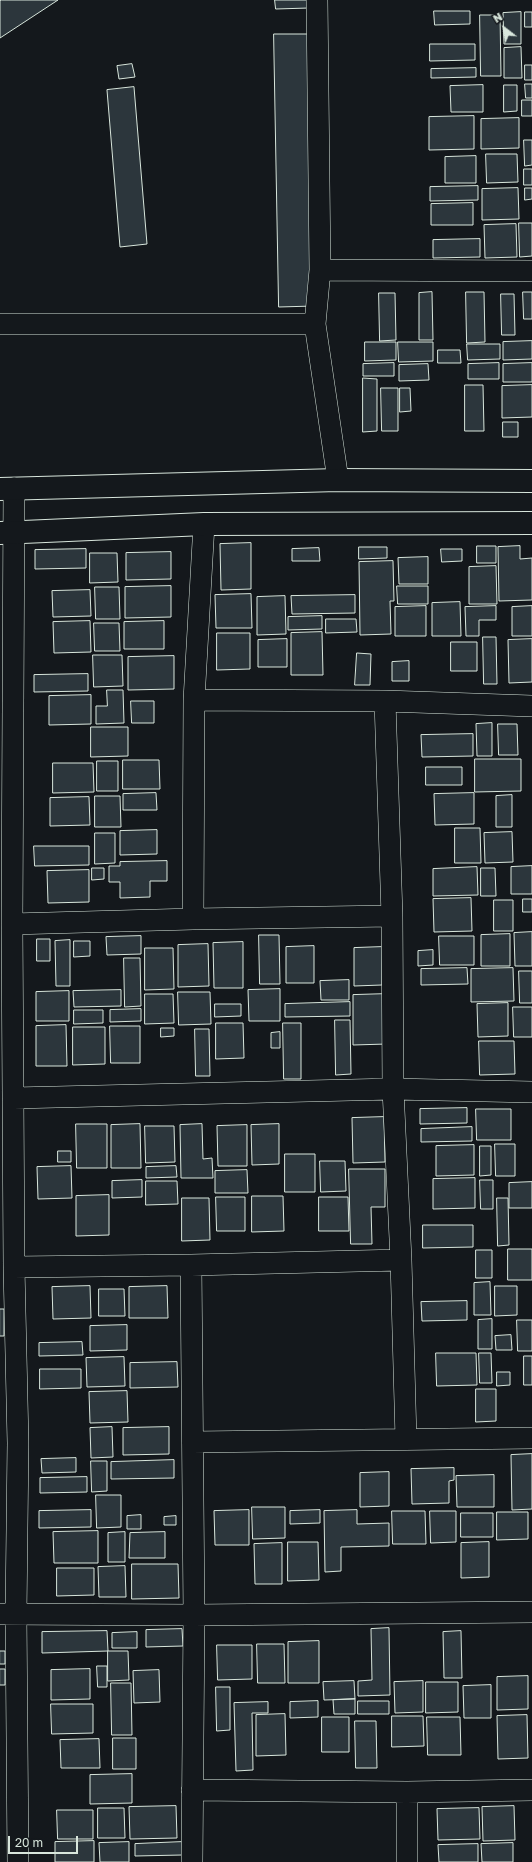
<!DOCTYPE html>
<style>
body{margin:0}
#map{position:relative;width:532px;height:1862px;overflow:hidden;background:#14181c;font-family:"Golos Text",sans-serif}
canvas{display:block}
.north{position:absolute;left:484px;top:8px;width:40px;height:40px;-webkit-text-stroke:3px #14181c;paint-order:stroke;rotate:329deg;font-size:11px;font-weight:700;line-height:16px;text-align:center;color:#d8e6dc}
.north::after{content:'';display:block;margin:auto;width:14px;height:18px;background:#d8e6dc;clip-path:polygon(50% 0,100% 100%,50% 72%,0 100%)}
.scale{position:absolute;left:8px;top:1836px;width:70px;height:18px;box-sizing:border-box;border:2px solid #d8e6dc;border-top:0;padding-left:5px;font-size:12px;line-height:14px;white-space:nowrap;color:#d8e6dc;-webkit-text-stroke:3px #14181c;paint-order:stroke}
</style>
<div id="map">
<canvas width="532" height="1862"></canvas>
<div class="north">N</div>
<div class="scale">20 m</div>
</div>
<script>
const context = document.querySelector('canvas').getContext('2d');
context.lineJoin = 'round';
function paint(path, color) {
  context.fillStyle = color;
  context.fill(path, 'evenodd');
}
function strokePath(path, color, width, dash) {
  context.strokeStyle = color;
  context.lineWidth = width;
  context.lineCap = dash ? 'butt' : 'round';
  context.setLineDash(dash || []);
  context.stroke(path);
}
const building = new Path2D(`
 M2,0h56l-58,38v-37z
 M275,0h34v8l-33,1z
 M434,11h36v13l-35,1z
 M521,12v32h-17l-1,-31z
 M525,12h7v15h-7z
 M480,15h20l1,61h-20z
 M274,34h35l5,272 -35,1z
 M430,44h45v16l-45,1z
 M521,47l1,31h-18v-30z
 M132,64l3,13 -16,2 -2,-13z
 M525,65h7v15h-7z
 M476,68v9l-45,1v-9z
 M525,84h7v14h-6z
 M483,85v27h-32l-1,-26z
 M504,85h13v26l-13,1z
 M134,87l13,157 -27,3 -13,-157z
 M522,100h10v16h-10z
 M474,116v33l-45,1v-33z
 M519,118v30l-38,1v-30z
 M524,140h8v25l-7,1z
 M486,154h31l1,28 -31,1z
 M476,156v27h-31v-26z
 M524,169h8v16h-8z
 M478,186v14l-48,1v-14z
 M518,188l1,31 -37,1v-31z
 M525,188h7v11l-7,1z
 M473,203v22h-42v-21z
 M519,223h13v33l-12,1z
 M516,224l1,33 -32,1 -1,-33z
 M480,239v18l-47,1v-18z
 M432,292l1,48h-14v-47z
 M466,292h18l1,50 -18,1z
 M523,292h9v27h-8z
 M379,293h16l1,47 -16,1z
 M501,294h13l1,41h-13z
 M532,341v18l-29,1v-18z
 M365,342h31v18l-31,1z
 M398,342h35v19l-34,1z
 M467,344h33v15l-32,1z
 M438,350h22l1,13h-23z
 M394,363v13h-31v-12z
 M499,363v16h-31v-15z
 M532,363v19h-29v-18z
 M428,364l1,16 -30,1v-16z
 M363,378l14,1v52l-14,1z
 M465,385h18l1,46h-19z
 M532,385v32l-30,1v-32z
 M381,388h17v43h-16z
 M400,388h10l1,23 -11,1z
 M503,422h15v15h-15z
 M251,543v46l-30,1 -1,-46z
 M477,546h19v17h-19z
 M520,546v13l12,-1v42l-33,1 -1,-54z
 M359,547h28v11l-28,1z
 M319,548l1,13h-28v-12z
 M86,549v19l-51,1v-19z
 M441,549h21v12l-20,1z
 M171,552v27l-45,1v-27z
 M90,553h27l1,29 -28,1z
 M428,557v27h-29l-1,-26z
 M393,561l1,40h-4l1,33 -31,1 -1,-73z
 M496,566l1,38h-28v-37z
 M171,586v31l-46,1v-31z
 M397,586h31v18h-30z
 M95,587h24l1,32h-24z
 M90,590l1,26 -38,1 -1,-26z
 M251,594l1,34h-36l-1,-33z
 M355,595v18l-63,1 -1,-18z
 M285,596l1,38 -29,1v-38z
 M460,602l1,34h-29v-33z
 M426,606v30h-31v-29z
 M496,606v14h-17v16h-13l-1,-29z
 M532,606v30h-20v-29z
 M322,616v13l-34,1v-13z
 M326,619h30l1,13 -31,1z
 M90,621l1,31 -37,1 -1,-31z
 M164,621v28h-40v-27z
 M94,623h25l1,28h-25z
 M322,632l1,43h-32v-42z
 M217,633h33v36l-33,1z
 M483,637h13l1,47h-13z
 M287,639v28h-29v-27z
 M532,639v43l-23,1 -1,-43z
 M451,642h26v29h-26z
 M357,653l14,1 -1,31h-15z
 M93,655h29l1,31 -29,1z
 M174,656v33l-46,1v-33z
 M409,661v20h-17v-19z
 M88,674v17l-54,1v-17z
 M107,690h16l1,33 -28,1v-18h11z
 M91,695v29l-42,1v-29z
 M131,701h23v22h-22z
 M492,723v33h-15l-1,-32z
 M498,724h19l1,31h-19z
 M91,727h37v29l-37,1z
 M473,734v22l-51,1 -1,-22z
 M475,759h46v32l-46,1z
 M123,760h36l1,29h-37z
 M97,761h21v30h-21z
 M53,763h40l1,29 -41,1z
 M426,767h36v18h-36z
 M156,793l1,17h-34v-16z
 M474,793v31l-39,1 -1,-31z
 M512,795v32h-16v-31z
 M95,796h25l1,31h-26z
 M89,797l1,28 -40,1v-28z
 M455,828h25l1,35h-26z
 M157,830v24l-37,1v-24z
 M512,832l1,30 -28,1 -1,-30z
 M95,833h20v30l-20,1z
 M34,846h55v19l-54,1z
 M167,861v20h-17v16l-30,1v-16h-11v-16h11v-4z
 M532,866v28h-21v-27z
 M477,867l1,28 -45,1v-27z
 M92,868h12v11l-12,1z
 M481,868h14l1,28h-15z
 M89,870v32l-41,1 -1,-32z
 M471,898l1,33 -38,1 -1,-33z
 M523,899h9v13h-9z
 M494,900h19v31h-19z
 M532,932v34h-17l-1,-33z
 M510,934v32h-29v-31z
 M259,935h20l1,49h-20z
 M141,936v18l-34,1 -1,-18z
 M439,936h35v29h-34z
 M37,939h13v22h-13z
 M70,940v46h-14l-1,-45z
 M74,941h16v15l-16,1z
 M243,942v46h-29l-1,-45z
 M208,944l1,42 -31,1v-42z
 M314,946v37h-28v-36z
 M382,947v38l-28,1v-38z
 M145,948h28l1,41 -29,1z
 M433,950v15l-15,1v-15z
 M124,958h16l1,48 -16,1z
 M467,968l1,16 -47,1v-16z
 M513,968l1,33 -43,1v-33z
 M519,971h13v32h-12z
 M349,980v20h-28l-1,-19z
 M280,989v32h-31l-1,-31z
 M121,990v16l-47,1 -1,-16z
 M69,991v30h-33v-29z
 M178,992h32l1,32 -32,1z
 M145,994h28l1,29 -29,1z
 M387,994v50l-34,1v-50z
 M350,1002v14l-65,1v-13z
 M508,1003v33l-30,1 -1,-33z
 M215,1004h26v12l-26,1z
 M513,1007h19v30h-18z
 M141,1009v12l-31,1v-12z
 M74,1010h29v13l-29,1z
 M335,1020h15l1,54 -15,1z
 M216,1023h27l1,35 -28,1z
 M283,1023h18v56h-17z
 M66,1025l1,41h-31v-40z
 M110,1026h30v37h-29z
 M73,1027h32v37l-32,1z
 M161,1028h13v8l-13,1z
 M195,1029h14l1,47h-14z
 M280,1032v16h-9v-15z
 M479,1041h35l1,33 -35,1z
 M467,1108v15l-47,1v-15z
 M476,1109h35v31h-34z
 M384,1117l1,45 -32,1 -1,-45z
 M76,1124h31v44h-30z
 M140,1124l1,44h-30v-43z
 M202,1124l1,35 9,-1 1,20h-32l-1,-53z
 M279,1124v40l-27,1 -1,-40z
 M247,1125v41h-29l-1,-40z
 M145,1126h29l1,36 -29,1z
 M472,1127v14l-51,1v-13z
 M495,1144h20v32h-19z
 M474,1145v30l-38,1v-30z
 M480,1146h11v29l-11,1z
 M58,1151h13v11h-13z
 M285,1154h30v38h-30z
 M320,1161h25l1,30 -25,1z
 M71,1166l1,32 -34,1 -1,-32z
 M176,1166l1,11 -31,1v-11z
 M349,1169h36v38h-14l1,37h-21z
 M247,1170l1,23h-33v-22z
 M475,1178v30l-42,1v-30z
 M142,1180v17l-30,1v-17z
 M480,1180h13v29h-12z
 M146,1181h31l1,23 -32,1z
 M532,1182v26h-23v-25z
 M109,1195v40l-33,1v-40z
 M252,1196h31l1,35 -32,1z
 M216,1197h29v34h-28z
 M319,1197h29l1,34h-30z
 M182,1198h27l1,42 -28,1z
 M497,1198h11l1,47 -11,1z
 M423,1225h50v22l-50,1z
 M508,1249h24v31h-24z
 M476,1250h16v28h-16z
 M490,1282l1,33h-17v-32z
 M90,1286l1,32 -38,1 -1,-32z
 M167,1286l1,32h-39v-31z
 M495,1286h22v29l-22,1z
 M99,1289h25l1,27h-26z
 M467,1301v19l-45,1 -1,-19z
 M0,1309h4v27h-4z
 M492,1319v30h-14v-29z
 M517,1320h15v31h-14z
 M127,1325v25l-37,1v-25z
 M511,1335l1,15h-16l-1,-14z
 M82,1342l1,13 -44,1v-13z
 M436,1353h40l1,32 -40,1z
 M479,1353h12l1,30h-12z
 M524,1356h8v29h-8z
 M124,1357l1,29 -38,1 -1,-29z
 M177,1362l1,25 -48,1v-25z
 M40,1369h41v19l-41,1z
 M497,1372h13v13l-13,1z
 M476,1389h20v32l-20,1z
 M127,1391l1,31 -38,1 -1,-31z
 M112,1427l1,30 -22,1 -1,-30z
 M169,1427v27l-46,1v-27z
 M532,1454v55l-20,1 -1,-55z
 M76,1458v14l-34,1 -1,-14z
 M174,1460v18l-63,1v-17z
 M91,1461h16v30l-15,1z
 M454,1468v12l-5,1v22l-37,1 -1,-35z
 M389,1472v34l-29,1v-34z
 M494,1475v32h-37l-1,-31z
 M87,1477v15l-47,1v-15z
 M96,1495h25v32l-24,1z
 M252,1507h33v31l-32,1z
 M91,1510v17l-52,1v-17z
 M249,1510v35h-34l-1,-34z
 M320,1510v13l-30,1v-13z
 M357,1510v14l32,-1v23l-48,1v24l-16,1 -1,-61z
 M392,1511h33l1,33h-33z
 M430,1511h26v31l-25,1z
 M497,1512h31v27l-31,1z
 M461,1513h32v24h-32z
 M141,1515v14h-14v-13z
 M176,1516v9h-12v-8z
 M98,1531v32h-44l-1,-31z
 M125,1532v30h-17v-29z
 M165,1532v26h-36l1,-25z
 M288,1542h30l1,38 -31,1z
 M489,1542v35l-28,1v-35z
 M282,1543v41h-27l-1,-40z
 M132,1564h46l1,34 -47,1z
 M125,1566l1,31h-27l-1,-30z
 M57,1568h37v27l-37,1z
 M389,1628l1,67 -32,1v-15l14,-1 -1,-51z
 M182,1629l1,17 -37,1v-17z
 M107,1631l1,20 -66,2v-21z
 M461,1631l1,47h-18l-1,-46z
 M137,1632v16h-25v-15z
 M319,1641v42h-31v-41z
 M257,1644h27l1,39h-27z
 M217,1645h35v34l-34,1z
 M0,1651h5v13h-5z
 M108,1651h20l1,29 -21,1z
 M97,1666h10v21h-9z
 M0,1669h5v16h-5z
 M90,1669v30l-39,1v-30z
 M159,1670l1,32 -26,1 -1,-32z
 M528,1676v33l-31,1v-33z
 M354,1681l1,18 -31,1 -1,-18z
 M423,1681v31l-28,1 -1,-31z
 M426,1682h32v30l-32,1z
 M111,1683h20l1,52h-20z
 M491,1685v33h-27l-1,-32z
 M216,1687h14v43l-13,1z
 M355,1699v15h-21l-1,-14z
 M318,1701v16l-28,1v-16z
 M358,1701h31v13h-31z
 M268,1702v11h-16l1,57 -17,1 -2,-68z
 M51,1704h42v29l-41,1z
 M285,1714l1,41 -30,1v-41z
 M527,1715l1,43 -30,1 -1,-43z
 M392,1716h31l1,30 -32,1z
 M322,1717h27v35h-27z
 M427,1717h33l1,38h-33z
 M355,1721h21l1,47h-21z
 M113,1738h23v31h-23z
 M99,1739l1,29h-39l-1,-28z
 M132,1774v29l-42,1v-29z
 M176,1806l1,32 -47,1 -1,-32z
 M514,1806l1,34 -32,1 -1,-34z
 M98,1808h26l1,30h-27z
 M479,1808l1,31 -42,1 -1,-31z
 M57,1810h36v29h-35z
 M94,1841v21h-39v-20z
 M129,1842v20h-29l-1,-19z
 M182,1842v13l-47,1v-12z
 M513,1843v19h-31l-1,-18z
 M478,1844v18h-39l-1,-17z`);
paint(building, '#2c363c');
strokePath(building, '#d8e6dc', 1);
const minor = new Path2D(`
 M317,0l3,270 -5,54 23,156
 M320,270l212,1
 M0,324h315
 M14,488l-2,436 2,343 4,176 -2,171 2,248
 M194,700l191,1 147,5
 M385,701l7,215 1,173 8,171 5,179
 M193,919l1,-219 10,-176
 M12,924l181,-5 199,-3
 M14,1098l379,-9 139,3
 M191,1265l3,350 -2,247
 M14,1267l177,-2 210,-5
 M193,1442l339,-4
 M0,1614l194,1 338,-3
 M192,1790l215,2 125,-2
 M407,1862v-70`);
const secondary = new Path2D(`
 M0,489l338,-9 194,1
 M0,533l204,-9 328,-1`);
strokePath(minor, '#d8e6dc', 22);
strokePath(secondary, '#d8e6dc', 24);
strokePath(minor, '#14181c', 21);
strokePath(secondary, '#14181c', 22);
</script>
